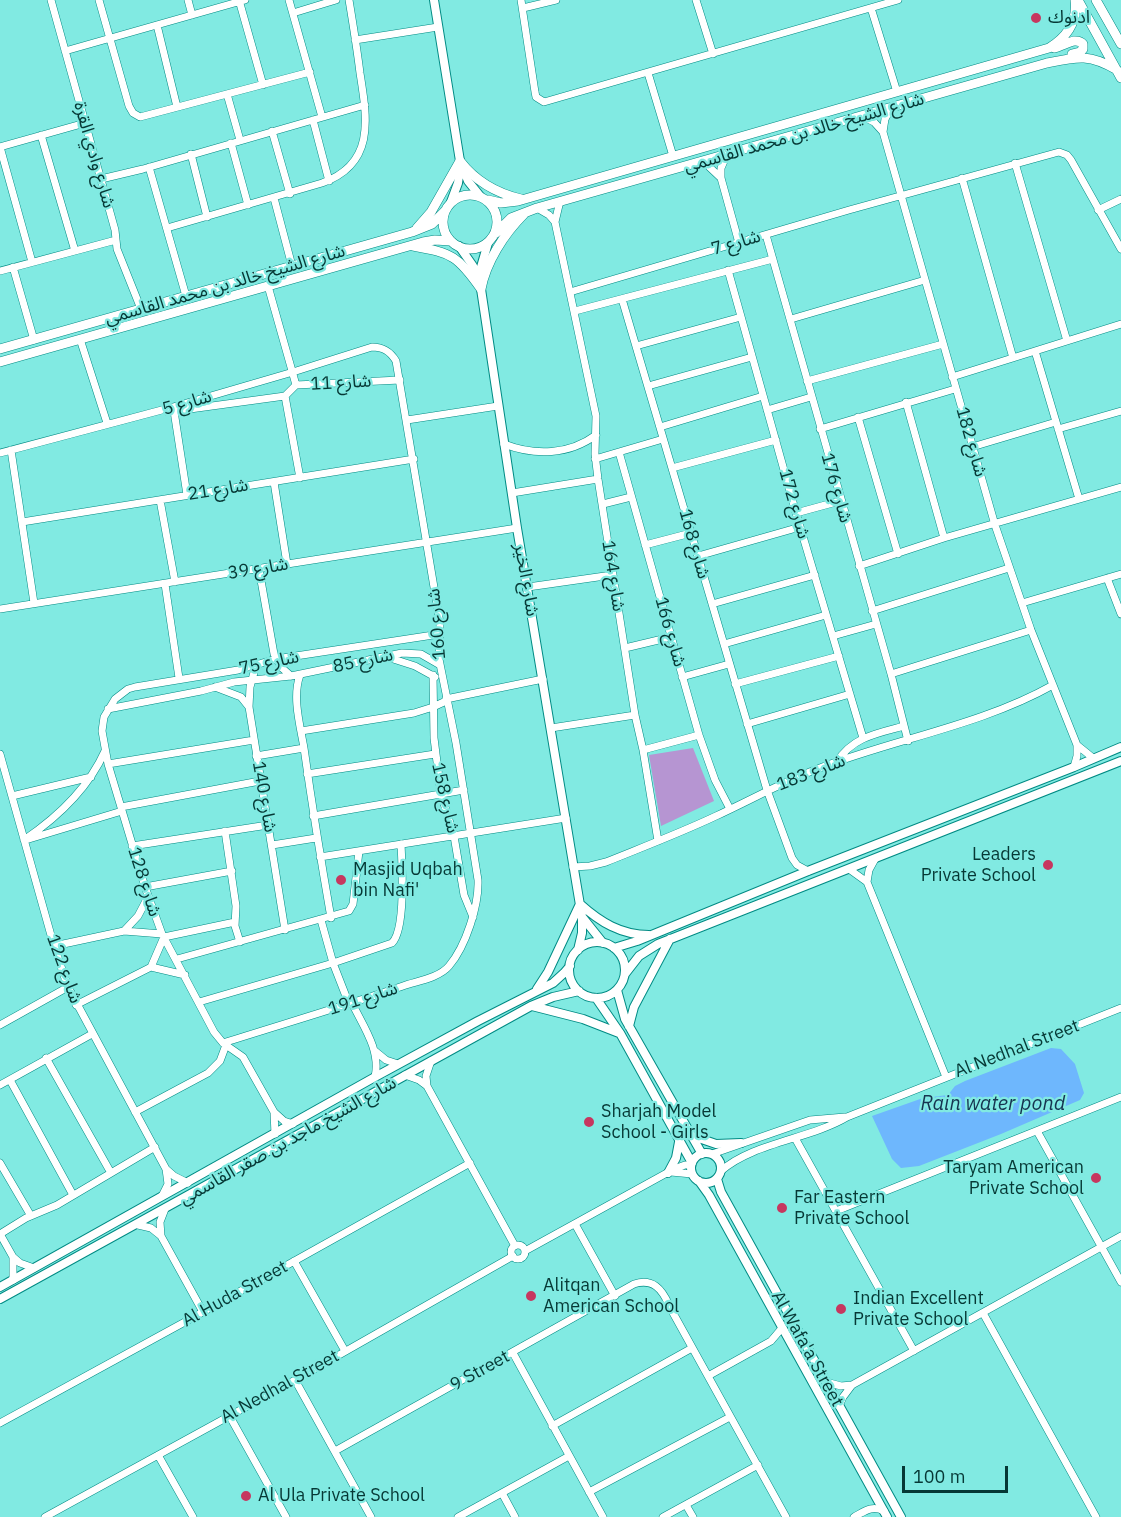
<!DOCTYPE html>
<meta charset="utf-8">
<style>
body{margin:0}
#map{position:relative;width:1121px;height:1517px;overflow:hidden;background:#81eae2;font-family:"IBM Plex Sans",sans-serif}
canvas{display:block}
.scale{position:absolute;left:902px;top:1466px;width:106px;height:27px;box-sizing:border-box;border:3px solid #063835;border-top:0;padding-left:8px;font-size:18px;line-height:21px;white-space:nowrap;color:#063835;-webkit-text-stroke:4px #81eae2;paint-order:stroke}
</style>
<div id="map">
<canvas width="1121" height="1517"></canvas>
<div class="scale">100 m</div>
</div>
<script>
const context = document.querySelector('canvas').getContext('2d');
context.lineJoin = 'round';
function paint(path, color) {
  context.fillStyle = color;
  context.fill(path, 'evenodd');
}
function strokePath(path, color, width, dash) {
  context.strokeStyle = color;
  context.lineWidth = width;
  context.lineCap = dash ? 'butt' : 'round';
  context.setLineDash(dash || []);
  context.stroke(path);
}
function label(font, color, halo, rows, align = 'center') {
  context.font = font + ' "IBM Plex Sans","Noto Sans Arabic",sans-serif';
  context.lineWidth = 4.5;
  context.setLineDash([]);
  context.textBaseline = 'middle';
  context.strokeStyle = halo;
  context.fillStyle = color;
  for (const [text, x, y, turn = 0] of rows) {
    context.save();
    context.translate(x, y);
    context.rotate((+turn || 0) * Math.PI / 180);
    context.textAlign = isNaN(turn) ? turn : align;
    if (halo) context.strokeText(text, 0, 0);
    context.fillText(text, 0, 0);
    context.restore();
  }
}
paint(new Path2D(`
 M693,748l21,53 -53,25 -12,-71z`), '#b695d2');
paint(new Path2D(`
 M1051,1048l10,1 14,15 9,29 -4,7 -79,34 -82,32 -18,2 -9,-9 -20,-43 51,-18 25,-3 7,-9 10,-5z`), '#6eb7fd');
const minor = new Path2D(`
 M51,0l64,230 2,19 24,60
 M99,0l30,106 4,7 7,4 170,-45
 M188,0l4,15
 M239,0l24,85
 M289,0l33,117
 M521,0l14,92 1,5 8,5 354,-102
 M696,0l17,54
 M523,8l33,-8
 M871,8l26,84
 M293,13l43,-13
 M157,25l20,82
 M355,40l83,-13
 M65,51l180,-51
 M648,73l25,83
 M227,94l13,46
 M862,116l12,6 9,10 112,393 36,105 46,115v11l-3,11
 M313,120l16,61
 M272,131l18,63
 M883,132l2,-13 6,-11
 M41,135l34,116
 M231,143l17,62
 M191,154l16,63
 M727,154l-6,14v10l18,65
 M703,161l18,17
 M1015,163l52,178
 M149,167l37,129
 M962,178l51,180
 M101,179l42,-10 222,-64
 M274,198l18,68
 M560,201l-5,21 41,194 -1,38 3,25 37,236 8,35 15,91
 M537,208l12,7 6,7
 M1098,210l23,-11
 M167,228l155,-45c54,-19 45,-65 38,-110 -3,-24 -7,-49 -11,-73
 M766,235l125,439 17,67
 M32,262l-32,-115 85,-24
 M13,267l21,73
 M728,270l68,243 67,225
 M0,271l116,-31
 M268,286l28,99
 M570,292l279,-82 210,-58 8,3 4,5 50,89
 M622,299l145,491 25,68 5,7 11,6
 M575,311l198,-52
 M791,319l134,-39
 M80,339l27,84
 M636,346l105,-29
 M1035,351l44,148
 M952,377l169,-53
 M807,381l136,-37
 M648,386l104,-29
 M285,396l15,82
 M906,402l38,136
 M767,410l44,-13
 M174,411l13,84
 M168,412l117,-16 11,-11 104,-5
 M858,417l40,137
 M407,420l91,-14
 M660,427l103,-31
 M820,429l135,-40
 M1058,429l63,-18
 M504,444c31,12 65,11 92,-9
 M972,447l84,-25
 M11,450l23,153
 M619,452l80,283 16,45 15,29
 M0,453l173,-46 120,-35 79,-25c11,0 18,4 24,14l44,262 -1,36 17,84 22,137c1,25 -12,66 -29,86 -10,12 -32,15 -46,20 -59,20 -120,38 -180,57
 M595,459l68,-20
 M672,468l104,-28
 M274,482l13,82
 M512,493l86,-14
 M160,500l15,82
 M603,504l28,-7
 M796,513l44,-12
 M22,522l392,-63
 M645,545l46,-12
 M698,556l102,-29
 M859,566l85,-28 177,-51
 M259,569l15,85 8,14 9,8
 M1107,578l14,36
 M165,584l14,94
 M528,587l84,-12
 M1022,603l99,-29
 M712,604l103,-29
 M0,609l517,-81
 M872,611l137,-43
 M833,636l43,-12
 M724,644l102,-29
 M625,648l46,-11
 M387,657l28,9 20,11
 M256,665l-6,22 -1,20 36,223
 M891,674l140,-44
 M300,675c-8,22 0,50 4,73 8,57 17,113 27,170
 M433,675l1,63 7,56 13,42 10,59 9,22
 M682,677l47,-13
 M735,684l104,-28
 M215,687l26,10 8,10
 M446,699l97,-20
 M108,709l93,-18 33,-9 57,-6 111,-23 19,1 19,11
 M747,724l103,-30
 M551,728l84,-13
 M301,731l113,-18 19,-6 13,-6
 M1077,745l16,13
 M643,750l56,-15
 M0,754l54,192 14,41 98,182 2,15 -6,12
 M256,756l48,-8
 M837,762c15,-25 41,-29 67,-36
 M108,764l146,-24
 M307,774l128,-20
 M12,796l79,-19
 M121,807l139,-26
 M313,816l151,-26
 M225,831l11,75 -1,20 5,16
 M29,839l93,-28
 M24,840c34,-23 64,-51 81,-89
 M272,845l44,-7
 M132,846l136,-21
 M320,857l246,-39
 M573,867l17,-1 16,-4c37,-15 74,-29 110,-46 35,-16 68,-35 104,-48 75,-29 162,-43 233,-83
 M849,869l18,13 79,195
 M867,882l2,-12 6,-11
 M145,887l87,-16
 M321,920l12,43 16,41
 M124,931l14,-15 10,-19
 M54,946l70,-15 38,3
 M177,959l172,-48 4,-7 6,-53
 M151,967l13,-30 71,-15
 M151,967l34,8
 M199,1002l134,-39 59,-20c14,-14 10,-79 9,-99
 M352,1003c11,23 29,47 23,74
 M76,1005l75,-38
 M0,1025l68,-38
 M375,1051l11,9 12,4
 M46,1058l65,115
 M431,1061l-5,15 1,10 88,160
 M405,1075l14,5 8,6
 M10,1080l63,115
 M0,1085l92,-51
 M135,1112l73,-39 12,-12 6,-16
 M274,1112l10,9 9,3
 M1037,1131l84,151
 M275,1134l-1,-22 -31,-55 -20,-14 -9,-11 -52,-98 -17,-47 -37,-123 -6,-33 2,-14 11,-18 13,-10 7,-2 103,-17 38,-11 164,-25
 M795,1138l119,213
 M712,1154l98,-34 35,-3
 M0,1163l31,53
 M166,1169l8,7 14,7
 M721,1171c31,-28 89,-32 126,-54l274,-109
 M671,1172l21,2
 M836,1211l285,-114
 M575,1224l40,72
 M138,1225l13,3 10,8 42,76
 M0,1234l26,-16 31,-13 98,-58
 M0,1234l13,23v23
 M161,1236l-1,-14 5,-13
 M511 1252a7 7 0 1 1 14 0a7 7 0 1 1-14 0Z
 M525,1251l149,-82 11,-4h6
 M13,1257l7,6 14,5
 M294,1261l51,90
 M667,1302l119,215
 M983,1313l113,204
 M513,1353l90,164
 M708,1376l63,-35 11,-13
 M295,1380l76,137
 M826,1382l15,4 11,-1
 M839,1406l4,-9 9,-12 269,-149
 M229,1415l57,102
 M0,1423l203,-111 267,-149
 M552,1426l140,-78
 M335,1451l299,-167c19,-6 28,5 35,21
 M158,1455l35,62
 M589,1492l141,-75
 M502,1493l13,24
 M686,1505l7,12
 M45,1517l250,-137 218,-124
 M458,1517l111,-61
 M663,1517l95,-52
 M854,1517c11,-6 18,-12 30,-6`);
const tertiary = new Path2D(`
 M434,0l26,161 8,20 12,15
 M451,202l7,-19 2,-15
 M488,243l-7,24v22l36,239 65,389v16l-4,17
 M459,246l14,20 5,14
 M583,918l20,25
 M569 970a28 28 0 1 1 56 0a28 28 0 1 1-56 0Z
 M614,948l23,-7 171,-70 266,-104 47,-20
 M625,974l14,-18 19,-12 463,-183
 M537,989l11,-17 32,-68c20,18 41,31 69,31
 M617,990l8,29 77,135
 M596,998l24,35 72,130
 M532,1006l51,13 36,14
 M629,1026l5,-19 36,-68
 M690,1135l26,9 25,-1
 M691 1168a15 15 0 1 1 30 0a15 15 0 1 1-30 0Z
 M668,1173l8,-15 3,-16
 M717,1179l4,13 180,325
 M699,1181l10,14 178,322
 M0,1287l375,-210 103,-56 75,-38 11,-10 6,-7
 M0,1299l531,-293 22,-9 26,-6`);
const secondary = new Path2D(`
 M1078,0l43,78
 M1096,0l25,44
 M1054,48c10,-2 22,-12 29,-4v5l-3,3 -8,2
 M443 222a27 27 0 1 1 54 0a27 27 0 1 1-54 0Z
 M488,200l13,3 17,-2 531,-153c18,-11 29,-26 26,-48
 M417,228l14,-16 29,-51c16,21 36,32 61,38
 M496,233l15,-15 26,-10 510,-145c29,-6 42,-10 70,7
 M413,246c39,7 45,10 68,43
 M481,289c5,-27 23,-55 43,-75
 M0,349l412,-117 20,-8 13,-13
 M0,362l423,-120 12,-2 16,1`);
strokePath(minor, '#018b84', 8);
strokePath(tertiary, '#018b84', 10);
strokePath(secondary, '#018b84', 10);
strokePath(minor, '#fff', 7);
strokePath(tertiary, '#fff', 8);
strokePath(secondary, '#fff', 9);
for (const [x, y, r, color] of [
 [1036,18,6,"#c6375f"],
 [1048,865,6,"#c6375f"],
 [341,880,6,"#c6375f"],
 [589,1122,6,"#c6375f"],
 [1096,1178,6,"#c6375f"],
 [782,1208,6,"#c6375f"],
 [531,1296,6,"#c6375f"],
 [841,1309,6,"#c6375f"],
 [246,1496,6,"#c6375f"]
]) {
  const dot = new Path2D();
  dot.arc(x, y, r, 0, 2 * Math.PI);
  context.fillStyle = color;
  context.fill(dot);
  strokePath(dot, '#81eae2', 2);
}
label('18px', '#063835', '#81eae2', [
 ["ادنوك",1048,18],
 ["Leaders",1036,855,"right"],
 ["Private School",1036,876,"right"],
 ["Masjid Uqbah",353,870],
 ["bin Nafi'",353,891],
 ["Sharjah Model",601,1112],
 ["School - Girls",601,1133],
 ["Taryam American",1084,1168,"right"],
 ["Private School",1084,1189,"right"],
 ["Far Eastern",794,1198],
 ["Private School",794,1219],
 ["Alitqan",543,1286],
 ["American School",543,1307],
 ["Indian Excellent",853,1299],
 ["Private School",853,1320],
 ["Al Ula Private School",258,1496]
], 'left');
label('18px', '#063835', '#81eae2', [
 ["شارع الشيخ خالد بن محمد القاسمي",804,133,-16],
 ["شارع وادي القرة",94,155,74],
 ["شارع 7",736,243,-16],
 ["شارع الشيخ خالد بن محمد القاسمي",225,285,-16],
 ["شارع 11",341,383,-3],
 ["شارع 5",187,403,-16],
 ["شارع 182",971,442,74],
 ["شارع 176",836,488,74],
 ["شارع 21",218,490,-9],
 ["شارع 172",794,504,74],
 ["شارع 168",694,544,74],
 ["شارع 39",258,569,-9],
 ["شارع 164",613,576,81],
 ["شارع الخير",526,580,80],
 ["شارع 160",437,624,-95],
 ["شارع 166",670,632,74],
 ["شارع 85",363,661,-12],
 ["شارع 75",269,663,-12],
 ["شارع 183",811,773,-21],
 ["شارع 140",264,797,80],
 ["شارع 158",445,798,77],
 ["شارع 128",144,882,72],
 ["شارع 122",64,969,70],
 ["شارع 191",363,999,-18],
 ["Al Nedhal Street",1017,1049,-21],
 ["شارع الشيخ ماجد بن صقر القاسمي",288,1141,-29],
 ["Al Huda Street",235,1294,-29],
 ["Al Wafa'a Street",807,1349,61],
 ["9 Street",480,1371,-29],
 ["Al Nedhal Street",280,1387,-29]
]);
label('italic 20px', '#163450', '#81eae2', [
 ["Rain water pond",993,1104]
]);
</script>
